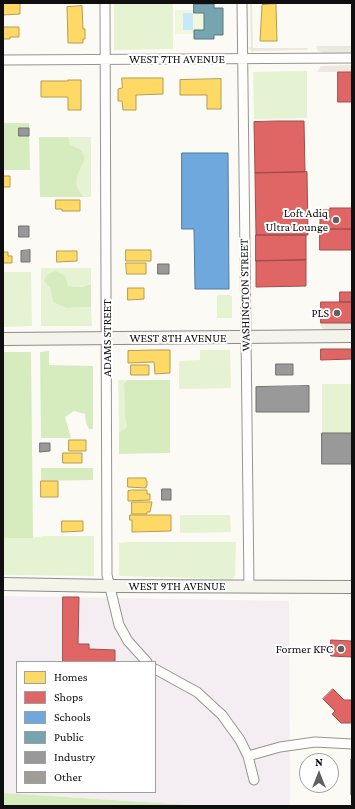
<!DOCTYPE html>
<style>
body{margin:0}
#map{position:relative;width:355px;height:809px;overflow:hidden;background:#fcfaf4;font-family:"Crimson Pro",serif}
canvas{display:block}
.frame{position:absolute;inset:0;border:4px solid #0f0f0f;pointer-events:none}
.legend{position:absolute;left:16px;top:661px;width:140px;height:132px;box-sizing:border-box;background:#fff;border:1px solid #9f9f9f;margin:0;padding:5px 7px;list-style:none;font-size:12px;color:#0f0f0f}
.legend li{display:flex;align-items:center;gap:8px;height:20px}
.legend b{width:20px;border:1px solid #9f9f9f}
.north{position:absolute;left:299px;top:753px;width:40px;height:40px;box-sizing:border-box;background:#fff;border:1px solid #9f9f9f;border-radius:50%;rotate:0deg;font-size:11px;font-weight:700;line-height:16px;text-align:center;color:#0f0f0f}
.north::after{content:'';display:block;margin:auto;width:14px;height:18px;background:#62615f;clip-path:polygon(50% 0,100% 100%,50% 72%,0 100%)}
</style>
<div id="map">
<canvas width="355" height="809"></canvas>
<div class="frame"></div>
<ul class="legend">
<li><b style="height:11px;background:#ffd966"></b>Homes</li>
<li><b style="height:11px;background:#e06666"></b>Shops</li>
<li><b style="height:11px;background:#6fa8dc"></b>Schools</li>
<li><b style="height:11px;background:#76a5af"></b>Public</li>
<li><b style="height:11px;background:#999"></b>Industry</li>
<li><b style="height:11px;background:#a09d99"></b>Other</li>
</ul>
<div class="north">N</div>
</div>
<script>
const context = document.querySelector('canvas').getContext('2d');
context.lineJoin = 'round';
function paint(path, color) {
  context.fillStyle = color;
  context.fill(path, 'evenodd');
}
function strokePath(path, color, width, dash) {
  context.strokeStyle = color;
  context.lineWidth = width;
  context.lineCap = dash ? 'butt' : 'round';
  context.setLineDash(dash || []);
  context.stroke(path);
}
function label(font, color, halo, rows, align = 'center') {
  context.font = font + ' "Crimson Pro",serif';
  context.lineWidth = 4;
  context.setLineDash([]);
  context.textBaseline = 'middle';
  context.strokeStyle = halo;
  context.fillStyle = color;
  for (const [text, x, y, turn = 0] of rows) {
    context.save();
    context.translate(x, y);
    context.rotate((+turn || 0) * Math.PI / 180);
    context.textAlign = isNaN(turn) ? turn : align;
    if (halo) context.strokeText(text, 0, 0);
    context.fillText(text, 0, 0);
    context.restore();
  }
}
paint(new Path2D(`
 M3,596l286,5 1,205h-83l-204,-13zM17,662h138v130h-138z`), '#f4edf1');
paint(new Path2D(`
 M114,3h59v46l-59,1z
 M307,71v47l-53,1 -1,-47z
 M68,137h23v60h-7c-14,-15 -5,-23 1,-39l-4,-8 -11,-6z
 M41,268h50v16l-9,3 -15,-1 -16,3 16,19 24,-1 1,19h-51z
 M3,272h28l1,54 -29,1z
 M217,295h13l2,2v21h-15z
 M200,350h30l1,38 -52,1v-28l21,-1z
 M118,380h10l-4,3 1,34 2,10 -8,5z
 M322,384h30v49h-30z
 M180,515h50l1,17 -51,1z
 M43,536h51v40l-91,-1v-37h30z
 M129,542h107l-1,33 -1,3 -3,1 -110,-3 -2,-1v-32z`), '#e6f3d2');
paint(new Path2D(`
 M3,123h26l1,47h-27z
 M39,137h29l2,7 11,6 4,8c-6,16 -15,24 -1,39h-44z
 M56,271l9,5 3,10 14,1 9,-3v23l-24,1 -14,-6 -2,-13 -7,-8 4,-7z
 M49,351v14l44,1v63h-4l-3,-6 -1,-9 -11,-3 -9,6 6,21h-30l-1,-86z
 M3,352h28l2,186h-30z
 M128,380h42v73l-51,1v-22l8,-5 -2,-10 -1,-34z
 M41,468h52v12l-52,1z
 M3,793l204,13h-204z`), '#d6ecbf');
paint(new Path2D(`
 M175,10h19v3h10v17h-9l-1,4h-19z`), '#f0f7dc');
paint(new Path2D(`
 M250,3h2l1,45h55l-1,2 -53,1 -2,1 -4,-4 3,-1z
 M316,46h36v7h-29l-5,-2z
 M352,65v7h-35l4,-6z
 M320,323h32v6h-28l-3,-2z`), '#ede9df');
paint(new Path2D(`
 M183,13h10v17h-10z`), '#c7e8fa');
const homes = new Path2D(`
 M3,3h17v11l-17,1z
 M276,4l1,37h-17l2,-36z
 M82,6l1,23h2v10h-2v4h-15l-1,-36z
 M3,27h16v10h-9v2h-7z
 M122,78h41v16l-27,1v15h-13l-1,-9h-4v-12l4,-1z
 M221,79v30h-14v-14h-27v-15z
 M68,80h13v30h-13v-13h-27v-16h27z
 M3,176h7v11h-7z
 M56,200h24v11h-18v-2h-6z
 M126,250h25v11h-25z
 M57,251h20v10l-20,1z
 M3,252h5v4h4v7h-9z
 M126,263h20v11h-19z
 M128,288h16v11l-16,1z
 M154,350h16v23l-15,1 -1,-12 -26,1v-12z
 M131,365h18v10h-18z
 M69,440h17v11h-17z
 M63,453h19v10h-19z
 M128,478h18v3h1v5h-1v2l-18,-1z
 M41,481h17v16h-17z
 M132,490h15v4h3v6l-22,1v-10z
 M132,502h20l-2,10h-3v2h-15z
 M130,515h41v16l-39,1v-12h-2z
 M62,521h21v10l-21,1z`);
paint(homes, '#ffd966');
strokePath(homes, '#b79c4c', 1);
const shops = new Path2D(`
 M338,72h14v30h-14z
 M276,121h28l1,51 -50,1 -1,-51z
 M307,172l1,63h-52l-1,-62z
 M330,208h22v21h-32v-19h10z
 M320,229h32v21h-32z
 M256,235h50v25l-50,1z
 M306,260v26l-50,1v-26z
 M340,292h12v10h-12z
 M321,302h31v21h-31z
 M321,349h31v10l-31,1z
 M63,597h16l-1,47h11v5l26,1v12h-52z
 M331,640l21,1v16l-21,-1z
 M333,689l11,11h8v23h-11l-9,-9 3,-3 -12,-12z`);
paint(shops, '#e06666');
strokePath(shops, '#a14c4c', 1);
const schools = new Path2D(`
 M182,153h46l1,136h-34l-1,-60h-12z`);
paint(schools, '#6fa8dc');
strokePath(schools, '#527a9e', 1);
const public = new Path2D(`
 M194,4h20v4h9v27h-9v4h-20v-9h10v-17h-10z`);
paint(public, '#76a5af');
strokePath(public, '#57787f', 1);
const industry = new Path2D(`
 M19,128h10v8h-10z
 M19,226h10v11h-10z
 M30,250v12h-9v-11z
 M158,264h11v10h-11z
 M276,364h17v11h-17z
 M309,386v26h-53v-25z
 M322,433h30v31h-30z
 M40,443h10v8l-10,1z
 M162,489h9v11h-9z`);
paint(industry, '#999');
strokePath(industry, '#707070', 1);
paint(new Path2D(`
 M350,759h2v36h-2z`), '#a09d99');
const street = new Path2D(`
 M105,3l2,572 12,50 9,16 19,21
 M242,3l7,584
 M3,60l349,-2
 M155,669l42,23 25,23 18,25 8,16 6,24
 M248,756l32,-9 35,-5 37,2`);
const secondary = new Path2D(`
 M3,339l349,-3
 M3,584l108,2 241,1`);
strokePath(street, '#969592', 11);
strokePath(secondary, '#8c8b89', 14);
strokePath(street, '#fffefd', 9);
strokePath(secondary, '#f5f4eb', 12);
for (const [x, y, r, color] of [
 [336,220,4,"#62615f"],
 [337,313,4,"#62615f"],
 [341,649,4,"#62615f"]
]) {
  const dot = new Path2D();
  dot.arc(x, y, r, 0, 2 * Math.PI);
  context.fillStyle = color;
  context.fill(dot);
  strokePath(dot, '#fff', 1.5);
}
label('12px', '#0f0f0f', '#fff', [
 ["WEST 7TH AVENUE",177,59],
 ["WASHINGTON STREET",245,295,-91],
 ["ADAMS STREET",107,338,-90],
 ["WEST 8TH AVENUE",178,338],
 ["WEST 9TH AVENUE",177,586]
]);
label('12px', '#0f0f0f', '#fff', [
 ["Loft Adiq",328,213],
 ["Ultra Lounge",328,227],
 ["PLS",329,313],
 ["Former KFC",333,649]
], 'right');
</script>
